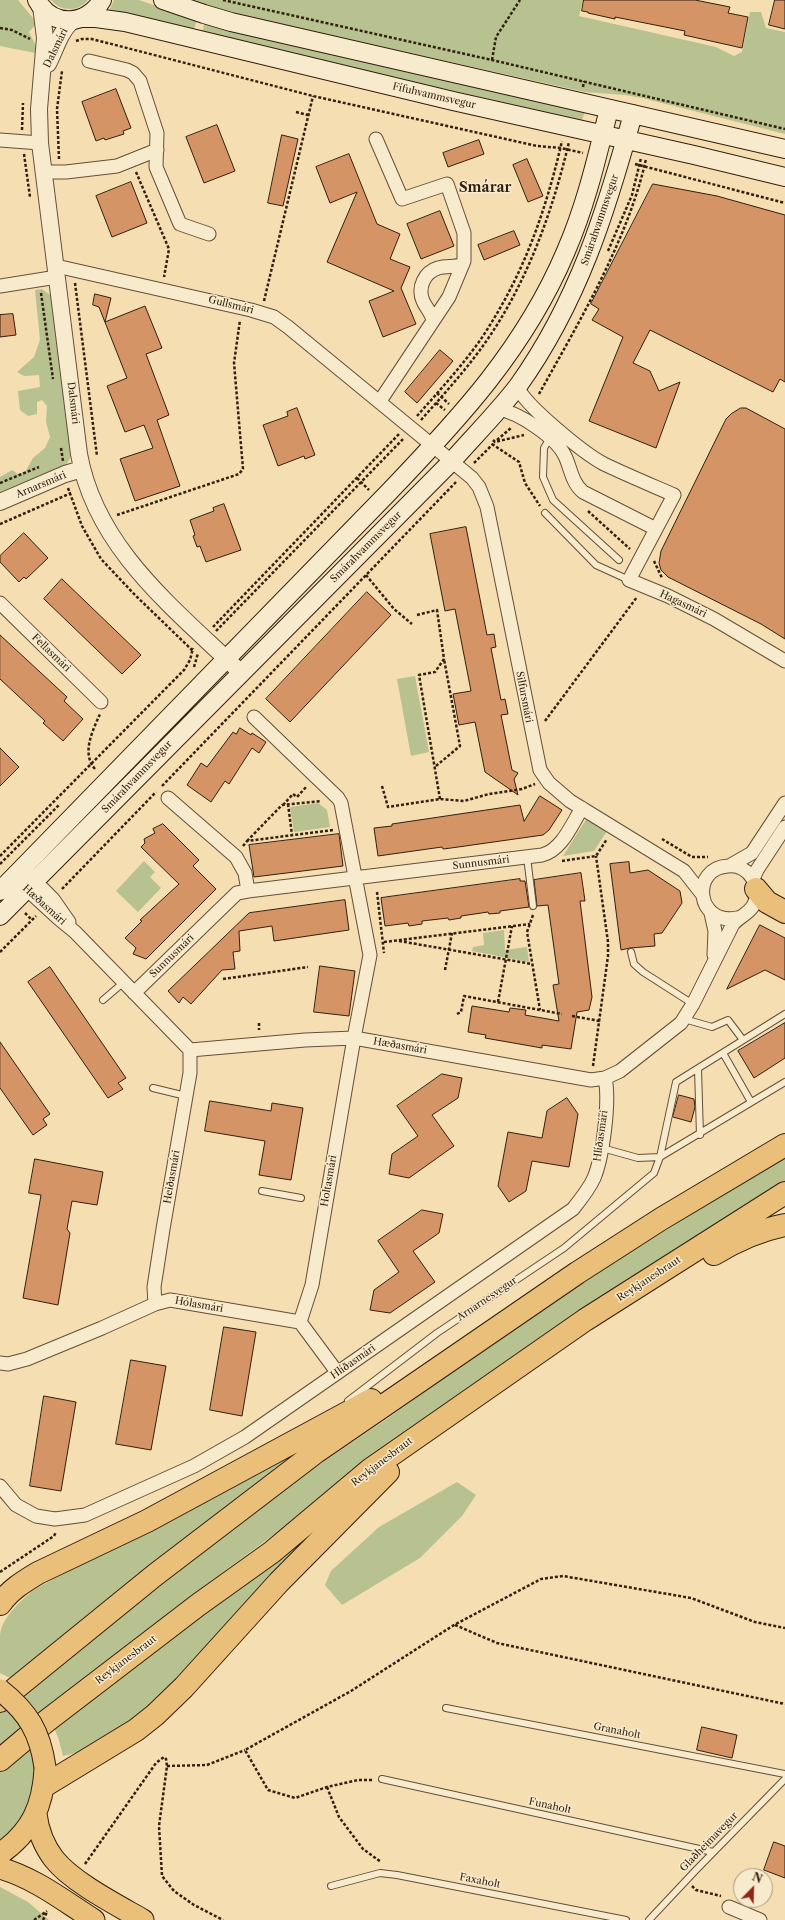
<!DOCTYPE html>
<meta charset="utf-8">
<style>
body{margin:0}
#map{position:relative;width:785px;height:1920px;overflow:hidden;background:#f5deb2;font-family:"Libre Caslon Text",serif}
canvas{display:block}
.north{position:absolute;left:733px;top:1868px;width:40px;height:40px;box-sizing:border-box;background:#f8eacd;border:1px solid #a99981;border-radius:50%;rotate:23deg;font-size:11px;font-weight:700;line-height:16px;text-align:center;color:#331f0e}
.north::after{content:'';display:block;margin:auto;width:14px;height:18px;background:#8f2418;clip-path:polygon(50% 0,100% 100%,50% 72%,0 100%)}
</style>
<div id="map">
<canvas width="785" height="1920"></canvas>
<div class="north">N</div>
</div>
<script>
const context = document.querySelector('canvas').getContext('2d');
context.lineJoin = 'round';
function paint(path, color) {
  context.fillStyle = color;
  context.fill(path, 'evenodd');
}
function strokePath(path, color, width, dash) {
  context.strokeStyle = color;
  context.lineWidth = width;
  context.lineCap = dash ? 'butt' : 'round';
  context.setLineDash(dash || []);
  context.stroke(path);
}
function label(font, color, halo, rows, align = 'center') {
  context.font = font + ' "Libre Caslon Text",serif';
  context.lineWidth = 3;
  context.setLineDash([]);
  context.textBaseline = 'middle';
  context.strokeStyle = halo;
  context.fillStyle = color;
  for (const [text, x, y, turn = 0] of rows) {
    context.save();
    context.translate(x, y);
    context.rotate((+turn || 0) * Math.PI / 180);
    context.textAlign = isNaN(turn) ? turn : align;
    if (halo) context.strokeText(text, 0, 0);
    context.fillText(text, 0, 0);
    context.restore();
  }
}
paint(new Path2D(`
 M0,0h18l19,23 -8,9 11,22 -40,-8z
 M51,0h37c-10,12 -27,12 -37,0z
 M114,0h25l58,20 -4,12 -84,-21z
 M188,0h395l-4,16 137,31 18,9 8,-4 8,-40h11l5,16 19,4v102l-143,-36 -17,-3 -40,-3 -323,-72z
 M205,21l380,91 -3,8 -380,-86z
 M42,289l10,7 20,155c-2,11 -6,14 -15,20l-57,22v-16l12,-7 6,4 7,-2 8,-14 12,-10 5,-11 -4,-15 1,-16 -5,-6 -5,2v12l-9,2 -8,-6 -2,-19 22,-4 -1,-12 -15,1 -7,-4 17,-15 6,-17 -5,-50z
 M415,676l14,76 -18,4 -14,-77z
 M318,803l9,7 3,17 -36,5 -4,-25z
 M587,818l20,13 -13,20 -31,5z
 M144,861l11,11 -5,5 11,11 -23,24 -22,-21z
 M504,930l1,20 22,-3 2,15 -57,-11 1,-4 11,-2 -1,-12z
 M785,1156v27l-421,285 -153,113 -167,131 -44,37v-37l170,-138 137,-101 84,-57 108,-78 124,-81z
 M296,1451l3,6 -203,151 -86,70 -10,-5c0,-12 0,-25 0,-38 2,-18 20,-33 33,-45z
 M457,1482l19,13 -14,21 -42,42 -78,47 -17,-20 6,-14 48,-44z
 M354,1497l-217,223 -53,31 -21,5 -5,-19 -7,-15z
 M33,1743l6,15 -3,41 -36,49v-76z
 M0,1887l28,15 21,18h-49z`), '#b7c290');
const building = new Path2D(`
 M584,0h111l35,7 -2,6 20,4 -6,31 -58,-13 1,-4 -70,-14v2l-27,-6v-1l-6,-1z
 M775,0h10v29l-16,-4z
 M116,89l15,39 -8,3 1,3 -19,6 -1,-2 -8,3 -14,-39z
 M217,125l18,46 -31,12 -18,-46z
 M282,135l16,4 -15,67 -15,-3z
 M479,140l5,14 -36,13 -5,-14z
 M349,154l28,70 23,10 -10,25 20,8 -9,21 15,36 -33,13 -14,-36 25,-10 -67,-29 30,-70 -27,11 -14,-36z
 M527,159l16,37 -15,6 -15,-37z
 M131,182l16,41 -35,14 -16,-41z
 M653,184l64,12 68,19v167l-5,-3 -7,13 -123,-62 -17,33 17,8 9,20 21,-9 -24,66 -67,-27 34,-84 -31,-17 7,-11 -8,-5z
 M440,211l14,35 -33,13 -14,-35z
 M514,231l6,14 -36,15 -6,-15z
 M95,294l16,4 -6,24 40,-16 17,42 -16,6 23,61 -12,5 23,66 -45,15 -15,-42 33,-11 -9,-23 -19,7 -18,-46 20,-8 -28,-71 -6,-2z
 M13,314l3,21 -16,2v-22z
 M440,350l13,11 -36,42 -12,-11z
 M297,408l18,47 -10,4 -1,-3 -26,10 -15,-41 25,-9 -1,-4z
 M741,408h5l39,21v210l-24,-15 -93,-47 -7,-7 -2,-7 2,-12 65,-132 5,-5z
 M224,504l17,46 -35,12 -6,-16 -3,1 -4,-11 2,-1 -5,-15 24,-9 -1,-3z
 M466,527l21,108 7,-1 2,13 -5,1 10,52 4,-1 3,15 -7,1 11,55 6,3 -4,6 4,16 -33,-23 -10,-50 -16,3 -6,-31 18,-3 -16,-82 -10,2 -15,-77z
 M24,533l24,25 -22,21 -2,-2 -5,5 -19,-20v-6z
 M62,579l79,76 -19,19 -78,-75z
 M367,592l24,23 -101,107 -24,-23z
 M0,635l67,62 -3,4 19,18 -20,22 -20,-18 2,-2 -45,-42z
 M240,728l11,7 1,-2 14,9 -7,11 -7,-5 -23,36 -4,-3 -14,21 -24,-17 14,-22 6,4 26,-35 3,2z
 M0,748l19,19 -19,19z
 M540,796l22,14 -13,20 -6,5 -92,13 -8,1 -1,-2 -64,9 -4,-28 18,-2v-2l128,-19 4,16z
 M163,824l36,36 -6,6 23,23 -70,70 -13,-5 3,-6 -11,-10 17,-17 -2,-1 39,-36 -38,-37 4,-4 -1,-4 11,-6 -2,-4z
 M339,834l4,32 -89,11 -5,-32z
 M629,862l1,11 18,-3 32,21 2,12 -20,30 -8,1 1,12 -25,2 -9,2 -11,-86z
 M581,873l4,28h-5l12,96 -3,13 -12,2 -6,37 -29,-4v3l-57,-10 1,-3 -18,-3 4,-26 37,6 1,-4 16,2 -1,5 34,6 -6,-36 6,-1 -11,-79 -11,1 -3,-26z
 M520,879v2h5l4,26 -29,4v2l-11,1 -1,-2 -27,4v2l-12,2 -1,-2 -26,3v3l-13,2 -1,-3 -23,3 -4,-28z
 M345,900l4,30 -75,11 -2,-15 -33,5 1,20 -7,1 2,17 -13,1 -31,34 -8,-7 -4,6 -11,-12 81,-78z
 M760,925l25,13v42l-20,-10 -38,19z
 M320,966l35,5 -6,45 -35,-4z
 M50,967l76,111 -8,5 5,6 -15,9 -80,-116z
 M785,1023v35l-31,20 -16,-27z
 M0,1042l50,72 -7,5 4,6 -14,10 -33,-47z
 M442,1074l20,4 -4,20 -26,17 22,31 -45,32 -20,-4 3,-20 26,-18 -21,-30z
 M679,1095l15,4 1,8 -4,15 -18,-5z
 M567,1098l11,16 -9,53 -37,-6 -6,30 -17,11 -11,-16 10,-54 34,6 5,-27z
 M210,1101l61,10 1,-8 31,5 -12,72 -32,-5 6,-34 -60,-10z
 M35,1159l68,13 -6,33 -25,-4 -5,28 3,4 -12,72 -35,-7 18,-103 -12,-2z
 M422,1210l21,4 -4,19 -26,18 22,31 -45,31 -20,-3 4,-20 25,-18 -21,-31z
 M224,1327l32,5 -14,84 -32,-6z
 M131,1360l35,6 -15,84 -35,-6z
 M44,1396l32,6 -15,89 -31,-5z
 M702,1727l35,8 -5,23 -35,-8z
 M774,1842l11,4v32l-21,-8z`);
paint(building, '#d49466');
strokePath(building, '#331f0e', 1);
const service = new Path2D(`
 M551,436l-7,12 -1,29 10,23 66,60
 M545,513l51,52 33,15
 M527,857l6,49
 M631,952l3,12 9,8 50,32
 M103,1000l21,-18
 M684,1019l28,8 16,-7 15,20
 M723,1053l28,49
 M698,1069l2,66
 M153,1088l33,8
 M602,1148l36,10 22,-1 125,-75
 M262,1191l39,7
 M348,1401l89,-68 127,-85 90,-75 6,-16 16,-75 109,-68
 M446,1708l339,66
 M382,1779l331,73
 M331,1886l49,-13 17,2 229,45
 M649,1920l47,-50 89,-91`);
const minor = new Path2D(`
 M89,61l38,9 6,3 7,8 17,52 -1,34 24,57 29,10
 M376,139l26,60 45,-15 17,49v28l-15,36 -69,104
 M0,140l40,3
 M44,172h22l51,-6 40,-16
 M56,266l195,44 23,7 14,10 184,151 7,9 8,20 53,263 9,13 21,18 114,70 18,23
 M0,286l57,-9
 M433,320c-2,-8 -7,-12 -10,-19 -6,-14 2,-29 15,-33 9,-3 17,0 25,-4
 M517,386c7,19 68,68 87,78 23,11 47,21 70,31l-45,85 39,16 46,23 71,42
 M499,409c20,4 57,28 66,47 6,13 7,27 18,36l73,37
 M0,603l101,99
 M254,717l84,81 3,5 29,152 -16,83 -42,247 -12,37
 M168,798l68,59 9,16 3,18
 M731,865l21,-12 33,-50
 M29,875l24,24 16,23
 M753,879l4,-9 28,-43
 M21,884l37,34 17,14 115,118 115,-10 49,-2 237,42 14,-2 15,-7 61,-48 12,-19 40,-80c6,-7 15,-10 20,-18 11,-18 -4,-42 -25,-40 -38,2 -32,60 9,52
 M711,913l4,18 -1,24
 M134,993l103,-100 11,-2 294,-36c20,-5 30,-31 40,-47
 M155,1304l-1,-17 9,-58 27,-156v-23
 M0,1363l8,1 19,-5 75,-31 53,-24 15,-4 130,22 37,50
 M0,1486l16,19 20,11 19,3 30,-4 109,-49 51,-29 328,-228c8,-10 16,-20 21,-31 9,-22 16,-77 11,-100
 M729,1907l31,13`);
const tertiary = new Path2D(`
 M41,6l4,32 -6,71 1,34 39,311c17,95 96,155 161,218
 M48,64c8,-15 11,-31 24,-43
 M0,502l65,-28 17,-5`);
const secondary = new Path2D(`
 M37,0c15,28 50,26 65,0
 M163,0l41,14 27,8 554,127
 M83,18h13l29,4 328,79 241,54 91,22
 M0,891l388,-398c72,-75 137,-145 178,-242 20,-46 31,-94 43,-142
 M0,916l452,-455c22,-25 46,-49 66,-75 60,-84 88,-174 115,-272`);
const primary = new Path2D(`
 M36,1814c2,16 8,32 18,45 18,23 63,46 89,61
 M0,1854c31,-22 43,-47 45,-85
 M0,1868c35,10 64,33 94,52`);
const trunk = new Path2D(`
 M756,889l11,13 18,10
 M714,1254c23,-14 45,-24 71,-29
 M0,1604c10,-14 23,-22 38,-31l109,-52 224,-121
 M0,1701l155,-126 161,-123 261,-179 84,-54 124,-74
 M0,1760l44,-37 154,-118 74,-53 99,-83 214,-149 200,-127
 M44,1786l92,-56 19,-15 29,-28 95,-105 109,-110`);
strokePath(service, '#644f37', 8);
strokePath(minor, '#644f37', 15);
strokePath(tertiary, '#644f37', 18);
strokePath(secondary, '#331f0e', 20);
strokePath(primary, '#331f0e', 23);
strokePath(trunk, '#331f0e', 24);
strokePath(new Path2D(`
 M223,0l269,60 293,69
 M0,28l12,2 18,9
 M76,41l6,-2h10l221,57 224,50 24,2 22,5
 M492,60l4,-23 24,-37
 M583,87l1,-6
 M296,112l12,3
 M22,130l1,-27
 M24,154l6,43
 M59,159l-2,-50 5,-38
 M635,164l150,39
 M136,172l33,77 -5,28
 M608,251l24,-56 9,-37
 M75,283l22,173
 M41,293l12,86
 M264,301l49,-205
 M437,393l12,11
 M539,394c40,-72 89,-154 107,-235
 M436,403l9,7
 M417,416c22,-25 45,-50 64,-77 42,-63 64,-125 81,-198
 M421,420c22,-25 45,-50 64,-77 42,-60 67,-130 84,-201
 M493,440l2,2 29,-7
 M497,440l14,-12
 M492,444l27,18 6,21 15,23
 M61,448l2,13
 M474,463l19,-19
 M357,478l12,12
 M0,483l39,-16
 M68,488l14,38 19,33 34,36 58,56
 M588,511l42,38
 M117,515l122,-41 4,-5 -9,-106 6,-43
 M0,524l71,-31
 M654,561l8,17
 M366,575l28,34 18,15
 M417,615l20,-5 7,49 -9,13 -16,3 21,124
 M213,627l186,-193
 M216,631l188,-193
 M194,667l4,-14
 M545,721l92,-124
 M436,766l24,-20 -16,-87
 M95,769c-14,-16 -2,-39 5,-55
 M162,786l294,-304
 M382,786l6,21 52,-8 24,2 25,-7 33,-5 13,-5
 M288,804l4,31
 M283,805l10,-11 4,3 10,-11
 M662,839l30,18h16
 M247,841l35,-36 39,-4
 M243,846l4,-5 86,-11
 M0,856l184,-186 6,-10 3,-12
 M562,861l34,-5 11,-17
 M0,864l59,-59
 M62,889l94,-97
 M377,892l7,61
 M25,913l7,7
 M533,915l-6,17 13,78
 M399,941l133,23
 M384,942l146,-18
 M0,952l36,-36
 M445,970l7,-37
 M223,979l85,-12
 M498,1002l14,-76
 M457,1014l4,-2 3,-16 98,18
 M572,1016l28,5
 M259,1023v7
 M593,1066l15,-110v-14l-12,-86
 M0,1572l54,-36 2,-4
 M455,1625l42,18 288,61
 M167,1766l40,-1 38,-15
 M372,1780h-14l-31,7 -32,11 -27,-8 -23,-40 106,-59 103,-66 87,-46 22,-3 128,22 64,24 30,6
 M327,1787l12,30 24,32 18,13
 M85,1864l71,-101 8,-6 2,2 1,7 -8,60 3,50 12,15 20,14 29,15
 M692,1886l4,4 25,6
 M34,1920l13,-9
 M43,1920l4,-8`), '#331f0e', 2.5, [3, 2]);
strokePath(service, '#f8eacd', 6);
strokePath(minor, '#f8eacd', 13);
strokePath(tertiary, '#f8eacd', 16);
strokePath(secondary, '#f8eacd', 18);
strokePath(primary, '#eabf79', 21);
strokePath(trunk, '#eabf79', 22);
const primaryBridge = new Path2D(`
 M0,1690c28,22 40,42 45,77`);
strokePath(primaryBridge, '#331f0e', 23, []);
strokePath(primaryBridge, '#eabf79', 21);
label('10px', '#331f0e', '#f8eacd', [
 ["Dalsmári",56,48,-64],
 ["Fífuhvammsvegur",434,96,13],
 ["Smárahvammsvegur",600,220,-71],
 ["Gullsmári",231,305,14],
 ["Dalsmári",73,403,83],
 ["Arnarsmári",41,485,-23],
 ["Smárahvammsvegur",366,547,-45],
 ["Hagasmári",683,604,25],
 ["Fellasmári",51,653,44],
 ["Silfursmári",524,697,79],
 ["Smárahvammsvegur",137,777,-46],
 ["Sunnusmári",481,863,-7],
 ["Hæðasmári",44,905,42],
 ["Sunnusmári",172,956,-44],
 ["Hæðasmári",400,1046,10],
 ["Hlíðasmári",601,1136,-82],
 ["Heiðasmári",172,1177,-80],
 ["Holtasmári",329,1181,-80],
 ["Reykjanesbraut",649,1279,-33],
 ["Arnarnesvegur",487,1299,-34],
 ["Hólasmári",199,1305,10],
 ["Hlíðasmári",353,1362,-35],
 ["Reykjanesbraut",382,1462,-37],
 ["Reykjanesbraut",126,1660,-37],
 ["Granaholt",617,1731,11],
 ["Funaholt",550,1806,12],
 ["Glaðheimavegur",709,1842,-46],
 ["Faxaholt",480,1881,11]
]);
label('bold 14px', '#331f0e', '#f8eacd', [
 ["Smárar",485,188]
]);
</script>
